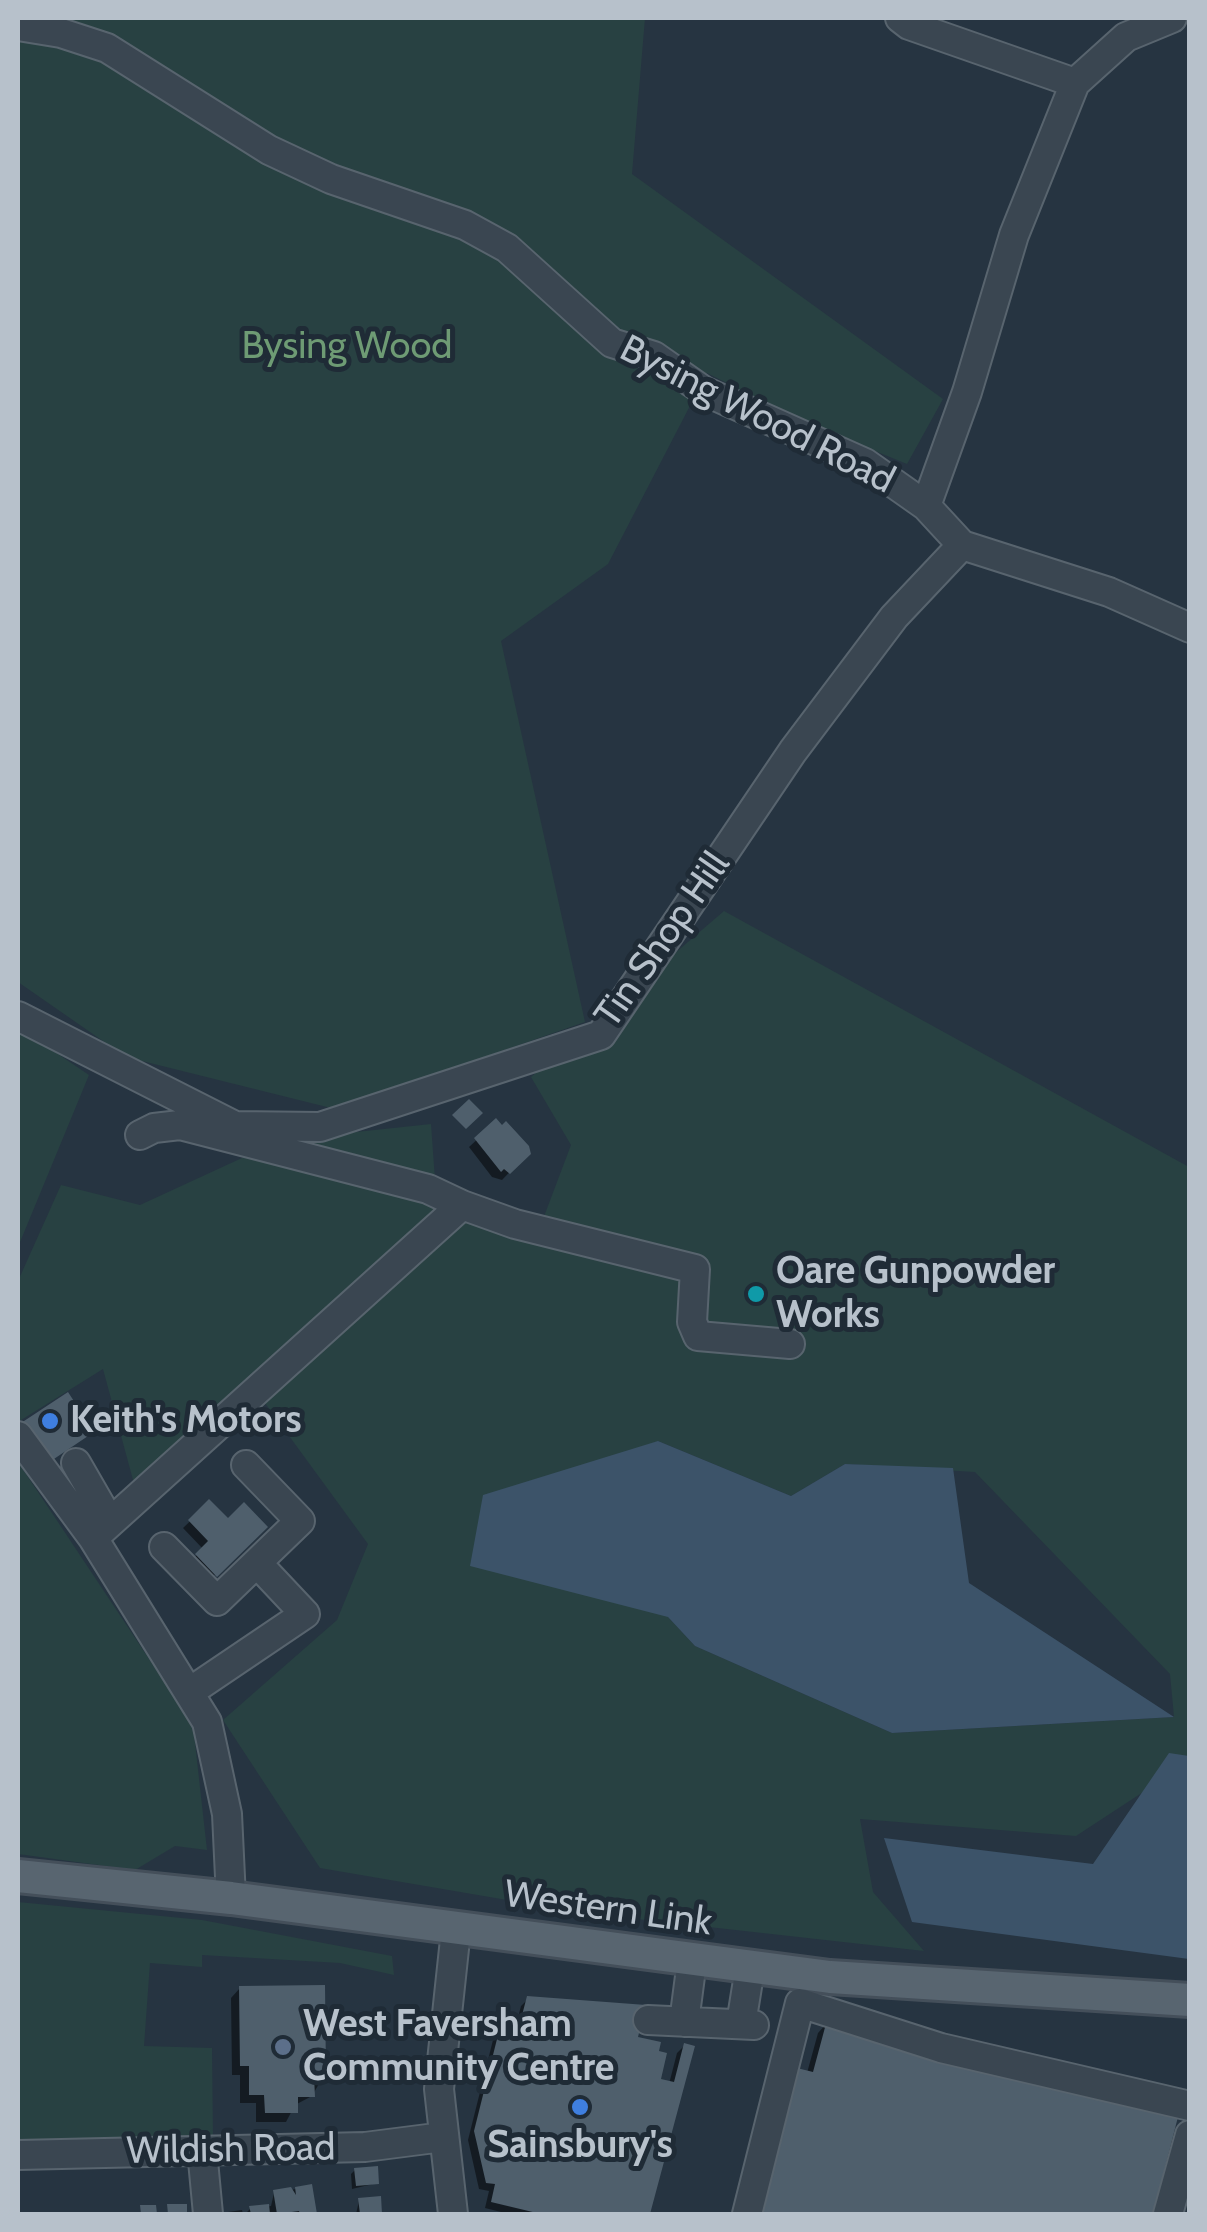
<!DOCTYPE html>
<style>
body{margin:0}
#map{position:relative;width:1207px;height:2232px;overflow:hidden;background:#263441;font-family:Cabin,sans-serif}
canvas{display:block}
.frame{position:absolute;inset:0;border:20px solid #b7c1cb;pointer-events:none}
</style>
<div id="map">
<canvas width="1207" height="2232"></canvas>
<div class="frame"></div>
</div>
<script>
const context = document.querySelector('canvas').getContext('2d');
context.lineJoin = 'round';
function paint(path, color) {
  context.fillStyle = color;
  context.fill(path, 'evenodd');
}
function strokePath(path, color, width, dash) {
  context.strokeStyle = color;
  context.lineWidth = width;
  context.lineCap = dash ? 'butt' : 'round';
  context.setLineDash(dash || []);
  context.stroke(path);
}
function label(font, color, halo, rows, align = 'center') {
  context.font = font + ' Cabin,sans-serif';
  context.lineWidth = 10;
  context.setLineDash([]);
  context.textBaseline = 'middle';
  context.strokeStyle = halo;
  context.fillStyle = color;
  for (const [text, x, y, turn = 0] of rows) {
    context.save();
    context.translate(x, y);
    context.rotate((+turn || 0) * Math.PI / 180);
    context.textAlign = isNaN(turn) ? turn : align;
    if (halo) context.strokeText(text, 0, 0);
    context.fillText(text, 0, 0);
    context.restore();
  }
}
paint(new Path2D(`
 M18,18h627l-13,156 311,225 -36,65 -103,-42 -97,-49 -99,191 -107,77 84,381 -250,87 -209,-52 -108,-75z
 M724,911l465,256v595l-113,74 -216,-17 13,73 51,59 -341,-38 -263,-45 -97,-148 114,-100 31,-76 -103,-141 -129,88 -33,-122 -85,53v-141l43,-96 79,20 141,-65 150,-16 6,84 100,27 34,-90 -40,-68zM658,1441l133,55 54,-32 130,8 195,202 4,43 -282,16 -197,-87 -27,-29z
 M18,1027l71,48 -71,172z
 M18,1462l175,263 14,125 -32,-4 -40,24 -117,-16z
 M18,1902l184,18 190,36 2,19 -54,-12 -138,-8v12l-52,-4 -6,83 68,2 1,89 -195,6z`), '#284142');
paint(new Path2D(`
 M658,1441l133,55 54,-32 108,4 16,115 205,134 -282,16 -197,-87 -27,-29 -198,-51 13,-71z
 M1169,1753l20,3v203l-277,-37 -28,-84 209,26z`), '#3c5369');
paint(new Path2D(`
 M496,1122l32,31 -26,27 -10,-3 -23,-30z
 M209,1503l19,19 36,5 -56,54 -18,-19 13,-13 -20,-21z
 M240,1988l84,87 -12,21 -17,9 -9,17h-30v-19h-16v-28h-8l-1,-77z
 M528,1999l107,40 23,42 11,3 8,-31 7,-7 8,2 -44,166h-139l-24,-6 4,-17 -10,-2 -11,-49 27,-108 7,-7 13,4 6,-23z
 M827,2023l349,92 -26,99h-402l59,-141 11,-40z
 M355,2170l22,13 -25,6 -1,-15z
 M296,2189l17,25h-68l5,-5 21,-3 3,-13z
 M359,2201l21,13h-24z
 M242,2210l1,4h-18l3,-2z`), '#0007');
paint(new Path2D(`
 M469,1099l14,14 -17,16 -14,-14z
 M496,1118l6,7 4,-4 23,25 2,8 -21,20 -6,-5 -3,3 -27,-34z
 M68,1392l26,40 -49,33 -27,-40z
 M209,1499l19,19 16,-16 24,25 -51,50 -22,-23 13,-13 -20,-21z
 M325,1985l1,91h-12l1,21h-17v16h-33l-1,-18h-15v-29h-9l-1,-80z
 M527,1996l119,9 -8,32 23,5 -2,9 8,2 -6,26 13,3 10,-39 11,3 -45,168h-109l-50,-12 4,-18 -9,-1 -12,-52 27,-108 18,4z
 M827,2020l352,93 -26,101h-399l39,-147 20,5z
 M378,2166l1,18 -23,2 -2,-18z
 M312,2184l5,30h-17l-1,-3 -22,3 -4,-24 18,-3 5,8 -1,-8z
 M381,2196l1,18h-22l-2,-16z
 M167,2204h20v10h-19z
 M269,2204l1,10h-19l-2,-8z
 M140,2205h16l1,9h-16z`), '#4f5f6c');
const minor = new Path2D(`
 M900,18l9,7 166,58
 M18,26l43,7 46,15 162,102 62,29 134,46 42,23 105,95 42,13 50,35 161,72 61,43 36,39
 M926,506l41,-114 47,-157 61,-152 51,-46 46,-19
 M962,545l147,47 81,36
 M18,1016l217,110 85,1 281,-92 192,-284 101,-134 68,-72
 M140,1135l14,-7 26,-3 248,64 34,16
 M18,1436l75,102 114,184 20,92 4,84
 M76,1463l34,59
 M93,1538l369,-333 53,19 180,45 -3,53 6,14 92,8
 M164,1547l53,54 83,-80 -54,-56
 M191,1691l114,-77 -48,-51
 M648,2020l106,5
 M684,2022l8,-61
 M741,2024l9,-56
 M202,2150l6,64
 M18,2155l347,-8 78,-10
 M453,2214l-14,-125 17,-159
 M747,2214l53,-211 141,45 249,58
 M1168,2214l22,-79`);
const major = new Path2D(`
 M18,1876l213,22 599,79 360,23`);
strokePath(minor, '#58646e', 32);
strokePath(major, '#444f5a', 38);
strokePath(minor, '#3a4651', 28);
strokePath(major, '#586570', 32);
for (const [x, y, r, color] of [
 [756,1294,10,"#0f9aa8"],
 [50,1421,10,"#3f7fe0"],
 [283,2047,10,"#5c6f8a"],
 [580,2107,10,"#3f7fe0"]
]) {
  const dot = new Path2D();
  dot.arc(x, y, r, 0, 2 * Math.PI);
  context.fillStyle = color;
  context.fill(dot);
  strokePath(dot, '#1f2b36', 4);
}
label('38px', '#6e9b74', '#1f2b36', [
 ["Bysing Wood",347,347]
]);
label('38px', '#b7c1cb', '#1f2b36', [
 ["Bysing Wood Road",757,415,27],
 ["Tin Shop Hill",663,940,-55],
 ["Western Link",608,1909,8],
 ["Wildish Road",231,2150,-1]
]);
label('bold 38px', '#b7c1cb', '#1f2b36', [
 ["Oare Gunpowder",776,1272],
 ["Works",776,1316],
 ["Keith's Motors",70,1421],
 ["West Faversham",303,2025],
 ["Community Centre",303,2069],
 ["Sainsbury's",580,2146,"center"]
], 'left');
</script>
